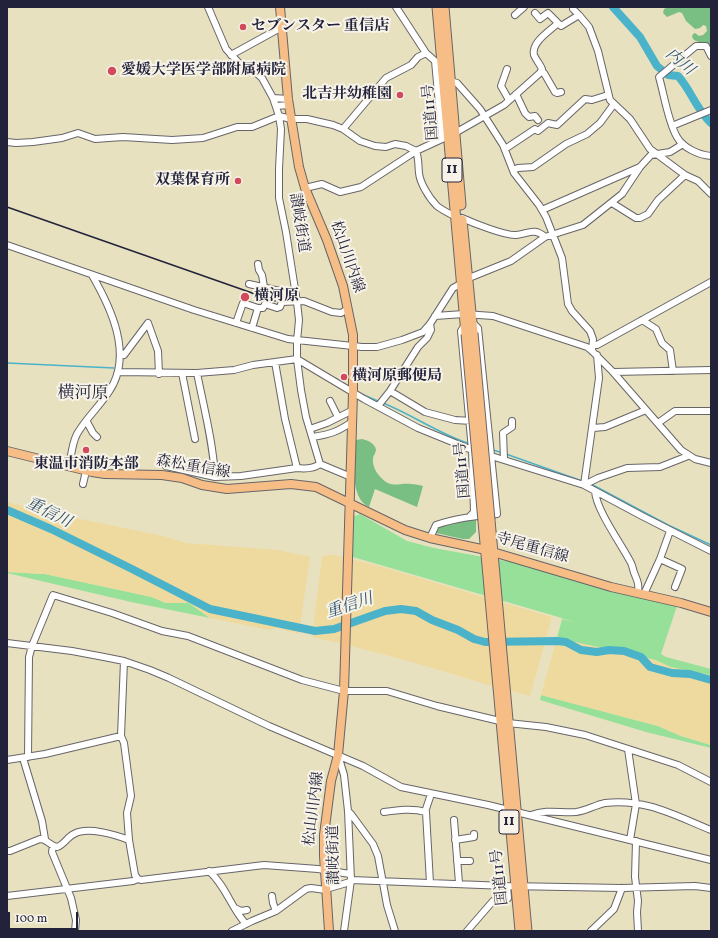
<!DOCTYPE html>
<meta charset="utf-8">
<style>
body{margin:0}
#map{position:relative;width:718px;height:938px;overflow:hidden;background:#e8e1bf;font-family:Vollkorn,serif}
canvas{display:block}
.frame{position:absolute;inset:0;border:8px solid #22223b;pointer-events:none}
.scale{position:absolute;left:8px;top:912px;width:70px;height:18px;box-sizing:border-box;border:2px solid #22223b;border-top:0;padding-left:5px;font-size:12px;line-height:14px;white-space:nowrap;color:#22223b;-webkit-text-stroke:3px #f7f3e8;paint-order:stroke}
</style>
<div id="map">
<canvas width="718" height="938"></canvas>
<div class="frame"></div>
<div class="scale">100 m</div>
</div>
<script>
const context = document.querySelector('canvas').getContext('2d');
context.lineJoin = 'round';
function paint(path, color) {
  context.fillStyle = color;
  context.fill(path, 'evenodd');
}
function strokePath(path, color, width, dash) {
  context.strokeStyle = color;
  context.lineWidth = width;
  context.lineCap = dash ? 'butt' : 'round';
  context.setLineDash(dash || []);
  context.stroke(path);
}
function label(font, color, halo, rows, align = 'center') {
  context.font = font + ' Vollkorn,"Noto Serif JP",serif';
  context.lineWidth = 4;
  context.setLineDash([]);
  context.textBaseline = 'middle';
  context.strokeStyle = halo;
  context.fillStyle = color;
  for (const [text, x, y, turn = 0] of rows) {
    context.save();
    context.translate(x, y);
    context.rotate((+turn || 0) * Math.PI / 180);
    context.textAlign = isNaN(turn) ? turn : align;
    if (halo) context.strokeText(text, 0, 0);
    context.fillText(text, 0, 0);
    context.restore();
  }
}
paint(new Path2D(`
 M360,514l47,27 27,7 88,16 155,42 -16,48 5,3 45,12v7l-41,-9 -15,-7 -98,-22 5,-19 14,4 -21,-7 -202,-59 -1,-40z
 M7,572l38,2 107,23 14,6h23l21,15 -79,-16 -124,-29z
 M541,695l117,31 23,10 30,9v3l-65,-16 -106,-32z`), '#97e09a');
paint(new Path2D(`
 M668,7h43v40l-17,-7 -2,-3 1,-3 2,-1 4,3 4,-1 4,-4 -1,-5 -3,-1 -3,3 -5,1 -9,-8 -4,-8 -3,-1 -12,5 -4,-4 1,-4z
 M362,439c5,1 13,4 14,11 0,2 -3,6 -3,9 -1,9 6,18 13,23 8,5 16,1 25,2 4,0 8,1 12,2l-6,21 -42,-18 -6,18c-21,-10 -13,-48 -13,-67z
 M476,519v13l-7,7h-6l-27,-6 3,-5 3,-2z`), '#79be82');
paint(new Path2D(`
 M7,502l44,11 112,23 23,7 92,7 32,7 -11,77 -22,-6 -8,2 -59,-12 -21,-15h-23l-14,-6 -107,-23 -38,-2z
 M334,555l41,10 177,52 -22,79 -38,-10 -80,-24 -72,-19 -28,-6 10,-81z
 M557,638l98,22 15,7 41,8v70l-30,-9 -23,-10 -117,-31z`), '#eeda9e');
strokePath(new Path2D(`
 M257,362l20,-3
 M7,363l107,5
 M335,378l14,9
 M357,392l23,10
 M383,403c30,12 56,31 87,41
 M493,450l10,3
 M506,454l76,27
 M591,484l77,41 43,20`), '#4ab3c9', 1.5);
strokePath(new Path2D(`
 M613,7l27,30 17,29 11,9 10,1c13,14 18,33 33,47
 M7,510l44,19 79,39 80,41 105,22 19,-2 51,-18 16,-2 15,2 16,9 26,10 16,9 11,3 72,-1 9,1 15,8 16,2 12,-2 15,1 17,6 9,10 22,6 18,1 21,6`), '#4ab3c9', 8);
const minor = new Path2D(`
 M208,7l18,42 13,14 15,8 8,7 11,20 6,18 2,13 -2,40v29l7,34 11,70 2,18 -2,21v18l4,31 5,27 14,47
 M396,7l30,46 9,8 7,77
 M573,7v2l6,6 10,12 9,24 12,49 20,19 20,30 35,26 13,6 13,13
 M535,13l5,6 8,-6 10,10
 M515,15l9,-8
 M231,55l51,-28
 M711,56l-5,-10h-10l-37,31c5,17 9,45 18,60 6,11 22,18 34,19
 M507,69l-6,17 8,14
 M541,71l3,2 11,19 2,1 4,-1
 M450,81l7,2 23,26 23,36 11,28 25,32 7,12 16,41 6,46 4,7 18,20 3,8 -1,12
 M516,94l9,19 4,4 6,-1 3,4
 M273,98l15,1
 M276,106l13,-1
 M672,126l39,-16
 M343,129l43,-51 25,-13 7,-8 8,-4
 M7,142l9,1 17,-1 29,-4 16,-5 17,6 28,-2 49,3 31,-2 34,-11h15l27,-11 12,3h16l26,6 10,4 17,12 15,5 11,1 9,-3 11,2 10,5c3,8 2,13 3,22 1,10 10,25 18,33 5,4 13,8 19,11
 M505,149l30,-20 3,2 10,-8 9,2 28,-26 7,1 16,-5
 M513,170l5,-2 15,-1 33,-23 21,-10 13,-11 14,-19
 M305,188l17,-4 18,8 21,-5 55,-36 39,-18 49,-28 37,-33 1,-3c-2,-5 -6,-9 -8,-14 -3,-13 16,-24 24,-32l3,3 18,-11
 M612,203l24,15h4l8,-4 10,-14 27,-25
 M542,210l98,-43
 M462,218c11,5 44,18 54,17 12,-1 18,-8 29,2
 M7,245l187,65 94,29 74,8h15l25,-7 21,-8 7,-8 23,-36 9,-5
 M258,264l1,6 3,5 2,12
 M469,278l42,-17 34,-24 38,-12 39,-31 18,-27 11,-12 19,-3 13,-8
 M249,284l35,8h11
 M258,308h5l2,-4 12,4 3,-1 2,-5 22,-1 28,11 9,1 7,-4
 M435,316l29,-2 29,2 94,31 5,4 21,21 68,78 14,9 16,4
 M642,320l14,9 6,14 8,7 3,21
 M236,323l7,-20 15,5 -6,20
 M465,325l-4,6 11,119 2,62 -5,5
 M593,345h4l114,-63
 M121,353l3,2 24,-32 10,28 1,23
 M275,362l10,57 12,49
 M119,372l78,1 37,-3 19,-5 44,-6 67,40 54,29 54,22 112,35 58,31 69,35
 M613,372l98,-2
 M182,373l13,66
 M197,373c7,35 16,69 18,104
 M390,391l35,21 30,8 17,1
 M330,401l8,16
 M378,406l12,-15 28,-44 9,-9 4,-8 -1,-6
 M87,422l6,11 4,4
 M658,423l17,-12h36
 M593,428l12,-1 41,-17
 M310,429l17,-6 26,-13
 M313,437c18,-3 24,-5 39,-15
 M504,459l-1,-26 9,-6v-6
 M320,464l31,13
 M166,466l49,11 26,-1 56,-8c8,1 16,1 23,-4
 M69,467c2,-10 3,-24 8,-33 9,-16 24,-29 33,-44 23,-36 1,-82 -18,-115
 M83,484l3,-13
 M584,485l15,-107 -2,-23
 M584,485l14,-7 29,-10 33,-1 28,-11
 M595,491c1,19 27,54 36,72 2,4 2,8 4,12 3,7 4,10 3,18
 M430,538l6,-13c20,-7 40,-9 61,-11l-19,-186 -5,-5
 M660,559l22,10 -7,18
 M644,594l16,-35 10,-28
 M7,643l65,8 32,6 20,4 26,9 19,8 100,48 94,40 38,21 87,18 223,55
 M124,661l-3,75 3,7 7,53 -4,17 2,27 6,35 3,4
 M628,749l8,55 -6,36
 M338,755l6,20 4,36 3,69 -7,51
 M28,757l1,-100 3,-11 21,-51 59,18 50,18 26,5 114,44 42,11h43l50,15 71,17 38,4 39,8 93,30 33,17
 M23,758l19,63 3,18
 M7,760l38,-6 76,-18
 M348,811l3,3 22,30 5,12 9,49 8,26
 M384,812c14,-2 28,-4 42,0l4,71
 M425,812l6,-18
 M531,815c16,-6 29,-2 45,-3 10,-1 19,-7 29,-9 40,-5 71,13 106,27
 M454,820l5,63
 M455,840l19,-3v-3
 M636,841l-1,36 3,24 -1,11 1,19
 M53,846l-1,6 19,46 5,22 -1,11
 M7,851h3l30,-12c7,0 10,7 17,8 7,-2 10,-10 17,-13 13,-8 42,1 55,6
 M457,861h13
 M209,871c17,15 22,37 37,53
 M351,880l156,6 115,2 73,-2 16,2
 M326,889l24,-7
 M7,896l126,-15 5,-2 3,1 123,-15 54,4 32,5
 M272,896l1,7 3,8
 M235,908l6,3 6,-1
 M232,931l20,-10 24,-10 30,-22 5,-1 15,2
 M467,931l26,-30 5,-2 10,-1 -1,-12
 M591,931l23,-22 8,-21`);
const major = new Path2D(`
 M280,7l8,92 11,68 6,21 22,52 16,46 10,49v58l-9,298 -6,64 -7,26 -7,54v21l5,75
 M7,451l85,21 13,2 57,1 20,3 20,7 25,4 64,-5 25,3 89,43 25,8 56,12 125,37 70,16 30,9`);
const highway = new Path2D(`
 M437,7l29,327
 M444,7l17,198
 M462,220l11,113
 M490,520l37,411
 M483,521l37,410`);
strokePath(minor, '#676569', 8);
strokePath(major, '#676569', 10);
strokePath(highway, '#676569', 11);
strokePath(minor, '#fff', 6);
strokePath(major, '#f6be86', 8);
strokePath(highway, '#f6be86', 9);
strokePath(new Path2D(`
 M7,207l268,94`), '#22223b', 1.5);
const highwayBridge = new Path2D(`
 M473,333l17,187
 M466,334l17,187`);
strokePath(highwayBridge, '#676569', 11, []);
strokePath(highwayBridge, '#f6be86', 9);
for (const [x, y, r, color] of [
 [243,27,4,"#d1495b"],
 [112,71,5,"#d1495b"],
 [400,95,4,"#d1495b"],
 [238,181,4,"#d1495b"],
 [245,297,5,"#d1495b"],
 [344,377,4,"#d1495b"],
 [86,450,4,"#d1495b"]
]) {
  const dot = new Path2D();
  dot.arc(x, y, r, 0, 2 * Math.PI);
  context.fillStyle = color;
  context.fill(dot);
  strokePath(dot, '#f7f3e8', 1.5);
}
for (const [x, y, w] of [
 [452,170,20],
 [509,822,20]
]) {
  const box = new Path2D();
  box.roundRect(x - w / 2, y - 12, w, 24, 3);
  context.fillStyle = '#f7f3e8';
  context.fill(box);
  strokePath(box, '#22223b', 1);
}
label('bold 14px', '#22223b', null, [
 ["11",452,170],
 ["11",509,822]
]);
label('bold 15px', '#22223b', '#f7f3e8', [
 ["セブンスター 重信店",251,27],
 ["愛媛大学医学部附属病院",121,71],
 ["北吉井幼稚園",392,95,"right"],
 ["双葉保育所",230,181,"right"],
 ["横河原",254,297],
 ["横河原郵便局",352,377],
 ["東温市消防本部",86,465,"center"]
], 'left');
label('15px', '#22223b', '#f7f3e8', [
 ["国道11号",432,112,-95],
 ["讃岐街道",298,223,81],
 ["松山川内線",346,257,71],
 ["森松重信線",193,468,10],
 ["国道11号",464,470,-95],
 ["寺尾重信線",532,549,16],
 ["松山川内線",315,809,-83],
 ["讃岐街道",335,855,-91],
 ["国道11号",501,877,-96]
]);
label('italic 16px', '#30556d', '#f7f3e8', [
 ["内川",679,63,40],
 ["重信川",48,514,26],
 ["重信川",350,607,-18]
]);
label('17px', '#22223b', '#f7f3e8', [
 ["横河原",83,395]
]);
</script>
